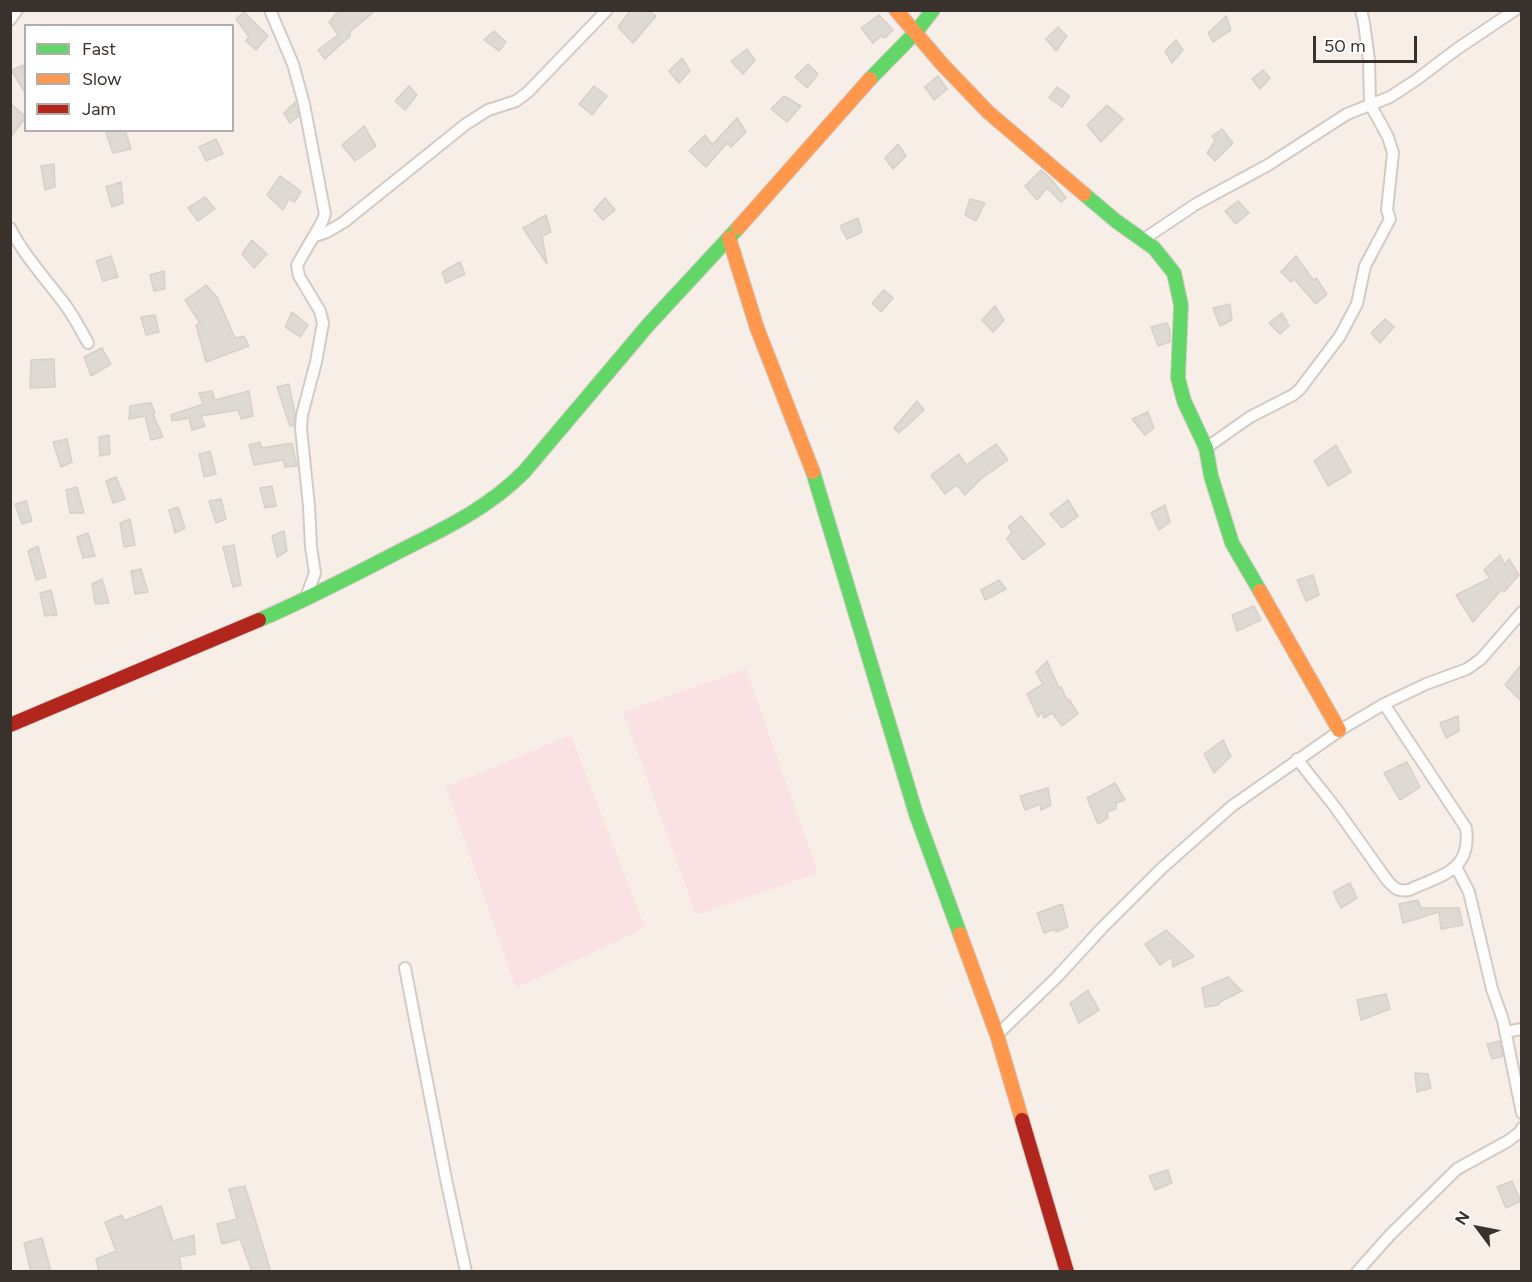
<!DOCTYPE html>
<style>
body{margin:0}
#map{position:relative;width:1532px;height:1282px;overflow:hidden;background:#f7efe7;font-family:Figtree,sans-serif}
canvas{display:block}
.frame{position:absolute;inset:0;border:12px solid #39322c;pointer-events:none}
.legend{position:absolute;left:24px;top:24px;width:210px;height:108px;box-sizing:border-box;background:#fff;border:2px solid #b0adab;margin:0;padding:8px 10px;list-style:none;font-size:18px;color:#39322c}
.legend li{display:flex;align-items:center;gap:12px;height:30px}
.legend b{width:30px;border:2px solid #b0adab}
.north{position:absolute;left:1448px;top:1198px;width:60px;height:60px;-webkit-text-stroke:4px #fff;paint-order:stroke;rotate:302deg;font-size:16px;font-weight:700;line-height:24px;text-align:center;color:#39322c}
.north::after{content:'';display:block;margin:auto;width:21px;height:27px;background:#39322c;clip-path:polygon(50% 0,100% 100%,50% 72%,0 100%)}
.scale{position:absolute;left:1313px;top:36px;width:104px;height:27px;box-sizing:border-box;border:3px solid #39322c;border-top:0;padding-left:8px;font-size:18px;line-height:21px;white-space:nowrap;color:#39322c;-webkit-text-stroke:4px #fff;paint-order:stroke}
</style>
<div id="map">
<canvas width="1532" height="1282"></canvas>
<div class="frame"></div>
<ul class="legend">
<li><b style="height:8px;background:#63d668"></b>Fast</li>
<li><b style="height:8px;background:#ff974d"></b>Slow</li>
<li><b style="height:8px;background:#b3261e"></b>Jam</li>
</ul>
<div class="north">N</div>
<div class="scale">50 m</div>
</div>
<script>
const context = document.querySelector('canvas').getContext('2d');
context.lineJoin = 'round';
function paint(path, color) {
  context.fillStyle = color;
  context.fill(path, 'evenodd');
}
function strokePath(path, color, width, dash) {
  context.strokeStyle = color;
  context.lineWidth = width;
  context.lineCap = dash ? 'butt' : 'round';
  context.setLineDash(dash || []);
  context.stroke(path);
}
paint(new Path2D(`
 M746,669l72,204 -122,42 -73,-203z
 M571,735l74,193 -129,60 -70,-201z`), '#f9e1e4');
const building = new Path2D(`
 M339,10h37l-26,22v4l-25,23 -7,-9 20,-15 -9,-13z
 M631,10h17l8,6 -23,27 -15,-16z
 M244,12l24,24 -12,14 -10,-9 3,-4 -13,-18z
 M879,15l14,15 -8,8 -4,-2 -8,7 -12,-15z
 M1226,16l5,14 -18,12 -5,-9z
 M1058,27l9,9 -11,15 -10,-12z
 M494,31l12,11 -7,9 -15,-11z
 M1176,40l7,10 -11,13 -7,-12z
 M747,49l8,11 -12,14 -12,-13z
 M682,58l8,13 -11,12 -10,-12z
 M808,64l10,10 -11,14 -12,-11z
 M23,65l3,20v9l-15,-24z
 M1263,70l7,8 -10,11 -8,-10z
 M938,76l9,13 -13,11 -9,-13z
 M409,86l8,9 -12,15 -10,-9z
 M594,86l13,10 -15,19 -13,-11z
 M1057,87l13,9 -8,11 -13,-9z
 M784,96l17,10 -14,16 -16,-13z
 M295,102l4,14 -9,7 -6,-10z
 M10,103l16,14 -16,21z
 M1107,105l16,14 -22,23 -14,-17z
 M737,118l9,14 -15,15 -4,-4 -21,24 -17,-16 16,-16 7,10z
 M364,126l12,20 -21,15 -13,-16z
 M1222,129l11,14 -18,18 -8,-8 8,-12 -3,-5z
 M105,130h20l6,19 -18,4z
 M216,139l7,15 -17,7 -7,-14z
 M898,144l8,12 -13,13 -8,-11z
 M54,164l1,23 -10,3 -4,-24z
 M1041,170l11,10 14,18 -5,4 -14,-14 -10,12 -12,-14z
 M280,176l21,15 -6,11 -6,-3 -6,11 -16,-15z
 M121,182l2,21 -11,4 -6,-20z
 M205,197l10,12 -17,12 -10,-13z
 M605,198l10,12 -12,10 -9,-10z
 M970,199l15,4 -9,18 -11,-6z
 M1238,201l11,12 -13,11 -11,-13z
 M546,215l5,17 -9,4 5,28 -24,-36z
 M858,218l4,14 -15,7 -7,-13z
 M252,240l15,14 -13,14 -12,-14z
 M111,256l7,21 -15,4 -7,-20z
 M1296,256l18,25 2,-3 11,16 -11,10 -22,-25 -3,3 -10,-10z
 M460,262l5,12 -19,9 -4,-11z
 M164,271l1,18 -11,2 -4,-16z
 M206,285l11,12 18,41 9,-2 5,10 -43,16 -10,-37 4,-2 -15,-23z
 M884,290l9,8 -12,14 -9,-9z
 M1230,304l2,16 -12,6 -7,-18z
 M995,306l9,14 -11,12 -11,-12z
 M292,312l16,13 -8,12 -15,-10z
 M1282,313l7,13 -9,8 -11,-11z
 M155,315l4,17 -13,3 -5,-18z
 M1385,319l9,8 -14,16 -9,-10z
 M1167,323l3,7v12l-12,4 -7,-19z
 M102,348l9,16 -20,12 -7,-19z
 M54,359l1,28 -25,1 1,-28z
 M289,384l6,30 -1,11 -4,1 -13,-39z
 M212,391l3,9 34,-9 4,25 -12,3 -3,-9 -37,6 4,10 -13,4 -3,-12 -17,3 -1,-6 32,-11 -4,-11z
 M917,401l7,9 -25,23 -5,-5z
 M148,403h3l4,10 -2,1 10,23 -12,3 -6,-24 -16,3 1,-13z
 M1148,412l6,16 -9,7 -13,-16z
 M109,435l1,19 -10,2 -1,-19z
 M67,439l5,23 -11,5 -8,-25z
 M260,442l2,6 30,-5 5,23 -12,1 -2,-7 -29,5 -5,-20z
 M996,444l12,16 -26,18 -17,17 -8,-10 -12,9 -14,-19 28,-21 7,11z
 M1336,445l15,27 -23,14 -14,-25z
 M210,451l6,23 -12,3 -5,-23z
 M116,477l9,22 -12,4 -7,-22z
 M272,486l4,20 -11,2 -5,-20z
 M77,487l7,26h-14l-4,-23z
 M221,499l5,20 -10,4 -7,-22z
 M1068,500l10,16 -16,12 -12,-14z
 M26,501l6,20 -10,3 -7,-20z
 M1165,505l5,17 -11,8 -8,-17z
 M178,507l7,21 -10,5 -6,-23z
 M1021,516l24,28 -22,16 -16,-21 5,-7 -4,-5z
 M130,519l5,26 -11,2 -4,-24z
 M284,531l3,20 -10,6 -5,-21z
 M88,533l7,23 -12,2 -6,-21z
 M234,545l7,40 -8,2 -10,-40z
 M38,546l8,31 -10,3 -8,-29z
 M1500,555l5,10 4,-6 10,16 -15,17 -3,-2 -28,32 -17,-27 34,-17 -6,-8z
 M141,569l7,23 -13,2 -4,-23z
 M1313,575l6,20 -13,6 -9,-21z
 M102,579l7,24 -14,1 -3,-20z
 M999,580l7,9 -21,11 -4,-10z
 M51,590l6,25 -12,1 -5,-23z
 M1254,606l7,14 -24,11 -5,-16z
 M1047,661l12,27 2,-1 6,13 2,-1 9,15 -16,12 -10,-13 -8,5 -2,-6 -4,5 -11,-23 16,-10 -7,-12z
 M1521,665v36l-16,-16z
 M1458,716l1,15 -13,7 -6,-15z
 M1223,740l8,16 -17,17 -10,-19z
 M1407,762l13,25 -20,13 -16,-27z
 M1115,783l10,17 -9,3v6l-9,3 1,6 -10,6 -11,-26z
 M1048,788l3,17 -10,5 -1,-6 -15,6 -5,-14z
 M1350,883l7,15 -16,10 -8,-16z
 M1418,900l3,8h38l4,17 -22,4 -2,-17 -36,11 -4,-19z
 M1062,904l6,23 -12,5v-3l-12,4 -7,-20z
 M1166,930l28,26 -21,11 -1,-10 -12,8 -15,-21z
 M1228,977l14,14 -22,11 -1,3 -14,2 -3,-19z
 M1088,990l11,20 -20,13 -9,-20z
 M1386,994l4,15 -29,11 -4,-20z
 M1500,1041l3,15 -11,3 -5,-15z
 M1415,1073l13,1 3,14 -14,4z
 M1168,1170l4,13 -17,7 -6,-14z
 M1512,1181l9,20 -15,7 -9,-21z
 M245,1186l26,86h-19l-12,-33 -18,5 -5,-20 20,-5 -8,-30z
 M161,1206l12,35 21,-6 1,19 -16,3 3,15h-83l-3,-13 20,-8 -11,-29 17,-7 2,6z
 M42,1238l9,34h-20l-7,-29z`);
paint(building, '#ded9d2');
strokePath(building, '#d5d0c8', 1.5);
const street = new Path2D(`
 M270,10l23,54 11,40 21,110 -3,8 -25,43 2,11 21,35 3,12 -7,39 -14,53 -1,14 8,77 2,41 4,26 -10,27
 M10,20l7,-10
 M10,228c15,29 37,52 56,78 8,11 15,24 22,37
 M315,236l12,-4 17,-10 122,-98 22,-14 28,-9 12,-9 79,-82
 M1144,239l52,-35 72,-39 79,-51 43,-17 26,-17 41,-31 58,-39
 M1206,448l44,-31 43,-22 7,-6 40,-53 17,-32 8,-38 25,-47 -3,-9 6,-57 -5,-16 -18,-33 -1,-44 -5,-37 -3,-13
 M1297,759l38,48 52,73c7,8 11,12 22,10 32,-15 63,-19 57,-62l-82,-124
 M1456,867l13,25 23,97 11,31 19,93
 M405,968l41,211 20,93
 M1505,1032l17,-3
 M997,1035l60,-58 45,-49 60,-60 70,-62 113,-79 39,-23 42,-20 41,-15 14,-10 41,-47
 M1357,1272l33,-37 67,-66 51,-28 12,-9 2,-4`);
const fast = new Path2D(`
 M870,79l45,-46 18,-23
 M1084,194l32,27 38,27 20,25 7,32 -3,73 6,23 22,47 5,28 21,67 28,48
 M813,472l103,342 44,120
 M259,620c47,-20 91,-43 137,-67 47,-24 90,-43 128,-81l125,-148 89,-96`);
const slow = new Path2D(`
 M896,10l46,54 46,48 96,82
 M738,228l132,-149
 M729,238l28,90 56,144
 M1260,591l79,139
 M960,934l37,101 25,85`);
const jam = new Path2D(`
 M10,725l249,-105
 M1022,1120l45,152`);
strokePath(street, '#d2cbc5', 14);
strokePath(fast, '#d2cbc5', 16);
strokePath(slow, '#d2cbc5', 16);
strokePath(jam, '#d2cbc5', 16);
strokePath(street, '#fefdfb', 10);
strokePath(fast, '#63d668', 14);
strokePath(slow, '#ff974d', 14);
strokePath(jam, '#b3261e', 14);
</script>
